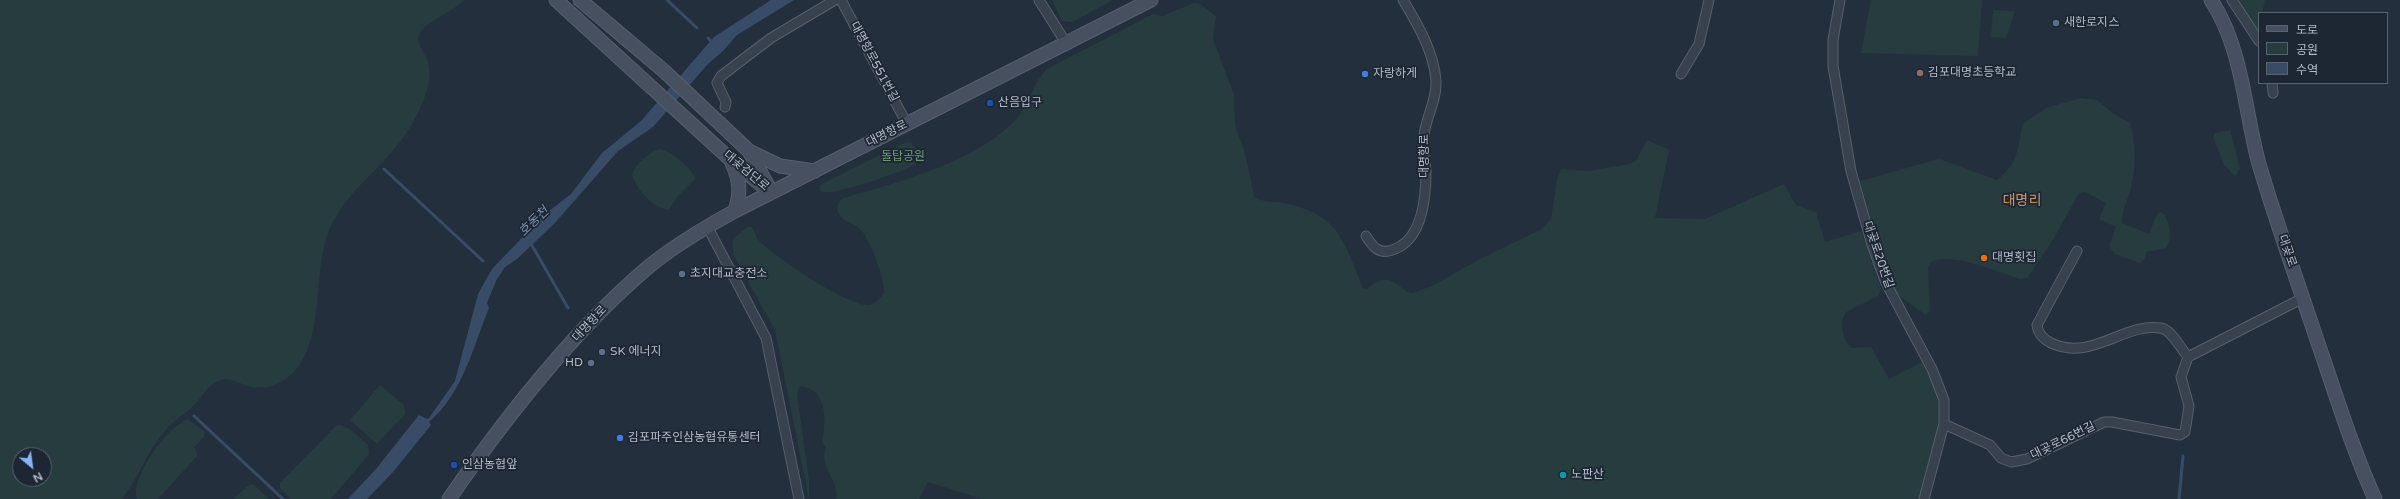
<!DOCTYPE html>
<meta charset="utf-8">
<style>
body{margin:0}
#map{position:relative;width:2400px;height:499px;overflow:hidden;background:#242f3e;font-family:"Varela Round","Noto Sans KR",sans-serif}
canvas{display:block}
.legend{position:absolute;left:2258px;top:12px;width:130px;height:72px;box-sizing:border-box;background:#1d2633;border:1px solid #59626f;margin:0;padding:5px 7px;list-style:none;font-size:12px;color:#b4bcc9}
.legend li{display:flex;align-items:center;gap:8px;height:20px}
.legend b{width:20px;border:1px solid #59626f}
.north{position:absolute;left:12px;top:447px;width:40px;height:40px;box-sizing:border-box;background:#1d2633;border:1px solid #59626f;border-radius:50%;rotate:151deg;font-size:11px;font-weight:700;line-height:16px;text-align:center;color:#b4bcc9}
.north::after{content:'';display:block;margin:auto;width:14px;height:18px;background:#8ab4f8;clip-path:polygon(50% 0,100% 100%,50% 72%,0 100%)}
</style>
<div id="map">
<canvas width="2400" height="499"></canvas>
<ul class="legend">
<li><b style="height:5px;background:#465061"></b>도로</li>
<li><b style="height:11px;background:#263c3f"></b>공원</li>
<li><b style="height:11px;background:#394c67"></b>수역</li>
</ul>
<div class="north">N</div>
</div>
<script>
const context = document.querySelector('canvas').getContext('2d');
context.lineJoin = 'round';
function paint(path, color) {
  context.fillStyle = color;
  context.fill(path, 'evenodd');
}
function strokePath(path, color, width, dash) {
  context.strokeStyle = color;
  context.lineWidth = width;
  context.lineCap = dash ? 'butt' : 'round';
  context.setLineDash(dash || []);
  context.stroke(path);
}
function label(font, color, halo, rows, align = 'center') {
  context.font = font + ' "Varela Round","Noto Sans KR",sans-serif';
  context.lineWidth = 3.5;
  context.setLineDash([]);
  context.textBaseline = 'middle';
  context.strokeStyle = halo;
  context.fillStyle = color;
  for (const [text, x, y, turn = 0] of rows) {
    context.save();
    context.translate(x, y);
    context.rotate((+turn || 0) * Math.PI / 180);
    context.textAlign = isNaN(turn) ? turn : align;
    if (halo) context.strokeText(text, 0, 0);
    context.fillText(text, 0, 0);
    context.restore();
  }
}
paint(new Path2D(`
 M0,0h464c-12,13 -40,22 -45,34 -4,9 7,20 9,28 6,22 -8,49 -19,67 -23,38 -67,63 -82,107 -13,39 -4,93 -27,128 -10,17 -33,28 -52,22 -10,-3 -22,-11 -32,-4 -8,4 -14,15 -21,22 -9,10 -22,16 -30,27 -18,20 -26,47 -43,68h-122zM20,455h24v24h-24z
 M1052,0h61l-41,22 -10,-1z
 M1871,0h111l-4,56 -117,-3z
 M2237,0h28l-3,13h-3l-1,16z
 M1194,3l6,1 16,12 -3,23 21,56 1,30 10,28 9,43c7,7 20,5 30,7 56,12 59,37 79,85l4,1c18,-15 24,-10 40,3l6,1 19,-7 50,-28 60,-29 9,-10 6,-39 4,-11 27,2 42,-7 6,-3 11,-21 22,10 -14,68 50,1 79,-35 12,21 20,7 9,30 36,-11 20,58 -3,7 -32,16c-8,10 -3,29 6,36l19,-1 18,32 33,-17c6,10 12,20 15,31 8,33 -8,75 -18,106h-937l-54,-17 -9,17h-83c4,-19 -18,-32 -10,-51l-4,-6c4,-21 6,-50 -19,-56l-4,1 -2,8 12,85v19l-34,-169 -42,-76v-15l14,-12h5c3,4 3,8 5,11 12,16 95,71 113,67 6,-2 11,-7 14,-12 1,-13 -14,-56 -25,-65 -6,-5 -16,-6 -20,-14 -4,-6 -1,-11 4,-16 52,-14 138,-38 174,-80 12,-15 16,-35 30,-49l106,-55 9,2z
 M1993,10l22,1 -9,27 -15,-1z
 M2081,98l16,2 17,14 16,9c6,18 6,46 1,64 -3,13 -9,23 -9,36l27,11 7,-18 4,-4 4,2c6,10 9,24 2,34l-19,4 -3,8 -4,3 -25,-9 -6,-8 7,-19 -17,-8 7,-16 -21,-11 -6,1 -25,45 -27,40 -6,1c-22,-6 -69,-28 -90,-17l-3,5 2,44 -4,4 -28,-20 -14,-30 -24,-84 79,-22 58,21c22,-17 20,-31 26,-56l23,-16z
 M2230,130l10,39 -5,7 -11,-11 -11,-28 2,-4z
 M906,142l6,1 7,16 -2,5c-15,7 -85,34 -97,27v-6z
 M661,149c11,4 32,19 34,30l-18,18 -8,13c-17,-3 -31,-19 -37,-35 3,-11 19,-24 29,-26z
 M380,385l24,20 1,9 -28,30 -27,-24z
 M188,419l17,13 -1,5 -10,10 4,8 -40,44h-21c-7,-22 30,-72 51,-80z
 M337,425c12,0 22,12 31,20l1,9 -38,45h-40l-11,-11v-5z
 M249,485h5l15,14h-36z`), '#263c3f');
paint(new Path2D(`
 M771,0h23l-57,35 -13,15 -17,15 -54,62 -35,24 -64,73 -37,35 -12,8 -9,14 -9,22 2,5c-16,39 -26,85 -60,114l2,3 -38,47 -26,27h-19l28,-30 43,-54 8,4 2,-1 26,-37 23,-87 14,-25 52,-54 27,-21 31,-41 39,-32 73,-84z`), '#394c67');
strokePath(new Path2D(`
 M667,0l30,28
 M708,38l6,6
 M384,169l99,92
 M530,242l38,66
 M194,416l89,83
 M2179,499l4,-43`), '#394c67', 3);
const street = new Path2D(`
 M841,0l66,124
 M1039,0l27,43
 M1840,0l-7,40v26l18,105 21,74 14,38 46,86 12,31v24l-20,75
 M2232,0l27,41
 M1681,74l18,-30 10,-44
 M2272,83l1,10
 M725,107l1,-5 -9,-19 4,-7 50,-38 64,-38
 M707,226l59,112 33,161
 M1366,236c6,10 13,19 26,14 30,-9 34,-52 34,-79 -1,-12 -4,-24 -2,-36 2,-18 13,-35 12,-54 -2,-29 -18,-56 -33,-81
 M2077,251l-40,74c1,9 6,14 14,18 41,19 73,-21 110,-15 11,2 20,21 27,29
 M1944,424l46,21 11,13 10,4 16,-3 77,-37h8l68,13 5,-3 4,-26 -8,-29 7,-20 115,-59`);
const secondary = new Path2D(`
 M556,0l175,160 40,33
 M580,0l84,71 85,80 19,35
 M2211,0c32,49 33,109 48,164 18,61 39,119 59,179 18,52 34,105 57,156
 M749,151l31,15 35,5
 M732,163c8,18 9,29 3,48
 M449,499c56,-81 122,-166 197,-230 27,-23 58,-41 89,-58l416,-211`);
strokePath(street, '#565f6c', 11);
strokePath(secondary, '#565f6c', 15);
strokePath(street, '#38414e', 9);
strokePath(secondary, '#465061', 13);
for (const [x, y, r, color] of [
 [2056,23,4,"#5c6f8a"],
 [1920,73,4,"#8d6e63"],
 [1365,74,4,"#3f7fe0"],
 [990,103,4,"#1a4fb4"],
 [1984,258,4,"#e8710a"],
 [682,274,4,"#5c6f8a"],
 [602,352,4,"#5c6f8a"],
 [591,363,4,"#5c6f8a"],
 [620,438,4,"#3f7fe0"],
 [454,465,4,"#1a4fb4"],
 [1563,475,4,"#0f9aa8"]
]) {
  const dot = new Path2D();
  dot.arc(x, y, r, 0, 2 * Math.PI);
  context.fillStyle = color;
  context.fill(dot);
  strokePath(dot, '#1d2633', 1.5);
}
label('12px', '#b4bcc9', '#1d2633', [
 ["새한로지스",2064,23],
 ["김포대명초등학교",1928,73],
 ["자랑하게",1373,74],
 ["산음입구",998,103],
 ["대명횟집",1992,258],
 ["초지대교충전소",690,274],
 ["SK 에너지",610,352],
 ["HD",583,363,"right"],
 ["김포파주인삼농협유통센터",628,438],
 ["인삼농협앞",462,465],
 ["노판산",1571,475]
], 'left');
label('12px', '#b4bcc9', '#1d2633', [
 ["대명항로551번길",874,62,62],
 ["대명항로",887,134,-27],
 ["대명항로",1425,156,-90],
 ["대곶검단로",746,171,40],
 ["대곶로",2287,251,71],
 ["대곶로20번길",1878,255,71],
 ["대명항로",590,324,-47],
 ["대곶로66번길",2063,441,-26]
]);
label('12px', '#6b9a76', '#1d2633', [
 ["돌탑공원",903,157]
]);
label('italic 13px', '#7c92b1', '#1d2633', [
 ["호동천",534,222,-44]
]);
label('14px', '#d59563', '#1d2633', [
 ["대명리",2022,201]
]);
</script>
